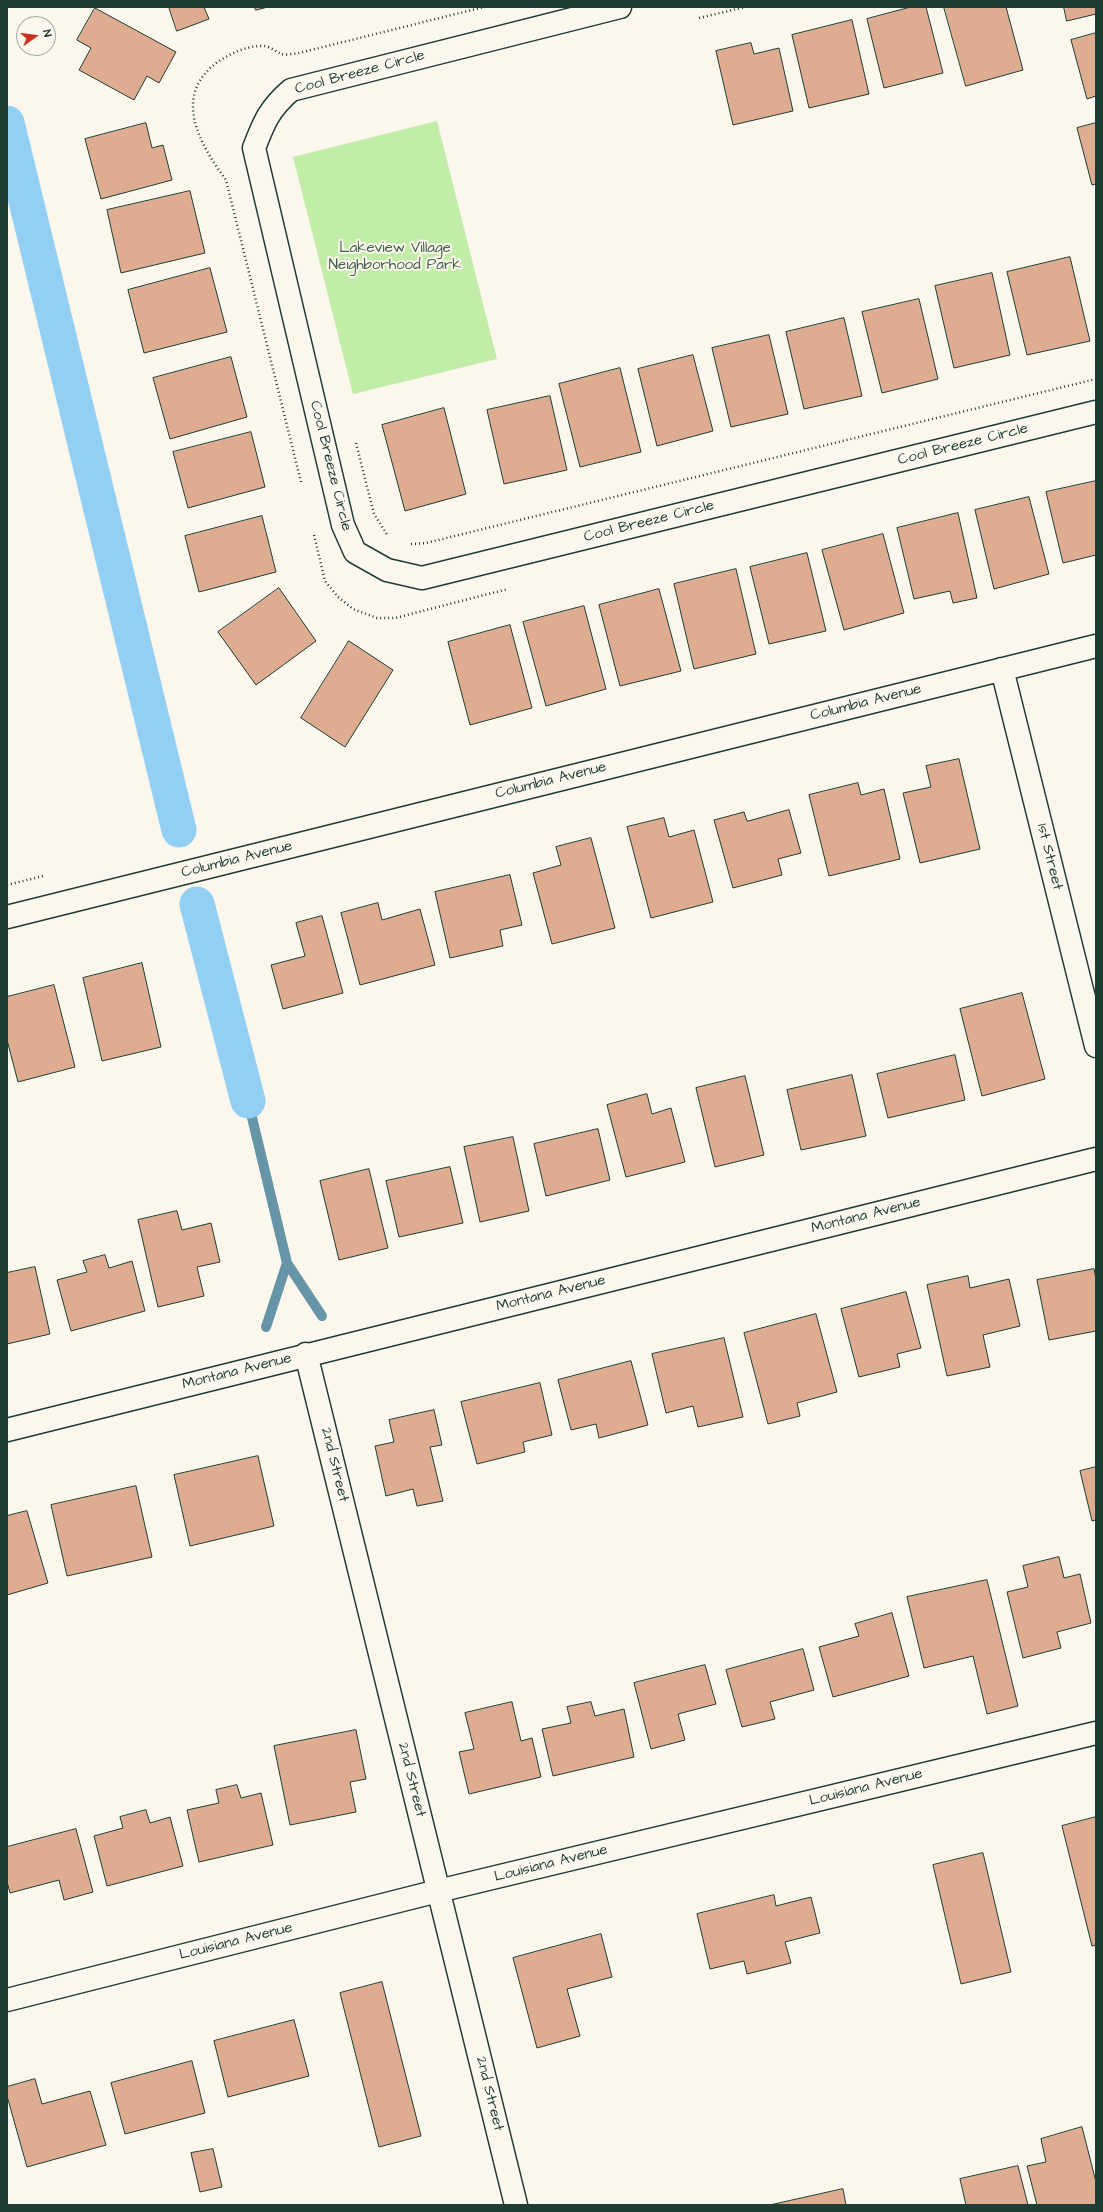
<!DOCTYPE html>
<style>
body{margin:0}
#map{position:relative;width:1103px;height:2212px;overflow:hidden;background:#fbf7ec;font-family:"Architects Daughter",sans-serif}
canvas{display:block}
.frame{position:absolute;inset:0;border:8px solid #1f3d34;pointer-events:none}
.north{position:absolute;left:16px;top:16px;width:40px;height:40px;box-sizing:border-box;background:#fbf7ec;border:1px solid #a3ada2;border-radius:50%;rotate:76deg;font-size:11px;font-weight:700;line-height:16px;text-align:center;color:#1f3d34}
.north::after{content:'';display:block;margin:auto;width:14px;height:18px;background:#c8321e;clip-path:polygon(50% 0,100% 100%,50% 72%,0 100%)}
</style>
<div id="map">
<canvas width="1103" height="2212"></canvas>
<div class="frame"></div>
<div class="north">N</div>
</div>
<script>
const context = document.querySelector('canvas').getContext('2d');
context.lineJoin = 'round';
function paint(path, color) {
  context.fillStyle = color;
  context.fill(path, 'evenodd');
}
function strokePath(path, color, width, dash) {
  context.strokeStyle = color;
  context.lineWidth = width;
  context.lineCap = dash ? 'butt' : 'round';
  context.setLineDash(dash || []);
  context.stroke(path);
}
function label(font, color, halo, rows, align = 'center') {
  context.font = font + ' "Architects Daughter",sans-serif';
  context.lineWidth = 4;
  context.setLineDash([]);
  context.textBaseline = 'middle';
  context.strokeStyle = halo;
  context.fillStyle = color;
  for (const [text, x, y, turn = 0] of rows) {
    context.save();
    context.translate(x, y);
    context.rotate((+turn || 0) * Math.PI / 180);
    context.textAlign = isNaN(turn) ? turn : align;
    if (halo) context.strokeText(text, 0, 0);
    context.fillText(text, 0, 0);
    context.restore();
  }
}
paint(new Path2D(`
 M437,121l60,238 -144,35 -60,-237z`), '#c2eda9');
strokePath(new Path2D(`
 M248,1101l39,162 35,53
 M266,1327l21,-64`), '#6595a7', 10);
strokePath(new Path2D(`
 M7,123l172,707
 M197,904l51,197`), '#93cff3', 35);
const building = new Path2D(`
 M169,7h35l5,12 -32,12z
 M255,7h13l-12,3z
 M911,7h15l17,66 -59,15 -17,-69z
 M944,7h62l17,63 -57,16z
 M1064,7h32v7l-29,7z
 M95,8l81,44 -17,31 -12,-7 -13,24 -55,-30 12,-22 -14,-8z
 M852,20l17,74 -60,14 -17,-73z
 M1096,33v63l-9,3 -16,-59z
 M751,43l3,11 25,-6 14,63 -60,14 -17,-74z
 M146,123l6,25 11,-3 9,35 -71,19 -16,-60z
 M1096,123v61l-4,1 -15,-57z
 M190,191l15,62 -84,20 -14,-63z
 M1070,257l20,84 -63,14 -20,-83z
 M210,268l17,64 -83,21 -16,-63z
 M992,273l18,82 -56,13 -19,-82z
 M919,299l19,80 -56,14 -20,-81z
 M844,318l18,78 -58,13 -18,-77z
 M769,335l19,79 -57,13 -19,-79z
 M693,355l20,76 -56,15 -19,-77z
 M231,357l16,60 -77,22 -17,-61z
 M620,368l21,84 -61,15 -21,-83z
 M550,396l17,74 -63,14 -17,-74z
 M444,408l22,86 -61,17 -23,-86z
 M251,432l14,55 -77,21 -15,-56z
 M1096,481v74l-33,8 -17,-71z
 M1029,497l20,77 -55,15 -19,-79z
 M958,513l19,85 -24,5 -3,-12 -36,8 -17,-71z
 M262,516l14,56 -77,20 -14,-56z
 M883,534l21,79 -60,17 -22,-80z
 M807,553l19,78 -57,13 -19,-77z
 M736,569l20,85 -62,15 -20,-85z
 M279,588l37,53 -60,44 -38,-53z
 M659,589l22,82 -61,15 -21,-81z
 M584,606l22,83 -60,17 -23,-84z
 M510,625l22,83 -62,17 -22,-83z
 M349,641l44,29 -48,77 -44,-29z
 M959,759l21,90 -60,14 -17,-70 28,-6 -5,-21z
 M858,783l3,12 23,-6 16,70 -71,17 -20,-81z
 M789,810l12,43 -23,6 4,16 -49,13 -19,-68 30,-8 3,9z
 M664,818l5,19 25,-7 19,72 -62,16 -24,-91z
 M591,838l24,90 -63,16 -19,-71 28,-8 -5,-18z
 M510,875l12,50 -22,5 3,16 -53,12 -15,-66z
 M378,903l4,17 38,-11 15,56 -75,20 -19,-72z
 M322,916l21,77 -60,16 -12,-44 34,-9 -9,-33z
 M142,963l19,84 -59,14 -19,-83z
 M54,985l21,82 -57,15 -11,-42v-43z
 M1022,993l23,86 -63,17 -22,-87z
 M955,1055l10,45 -77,18 -11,-44z
 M852,1075l14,61 -65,14 -14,-60z
 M745,1076l19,79 -49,12 -19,-79z
 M647,1094l5,20 19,-6 14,54 -59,15 -19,-72z
 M598,1129l12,51 -64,16 -12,-52z
 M513,1137l16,74 -49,11 -16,-75z
 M450,1167l13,56 -64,14 -13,-56z
 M369,1169l19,79 -49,12 -19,-79z
 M177,1211l5,19 29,-7 9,39 -23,5 7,29 -46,11 -20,-87z
 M105,1255l4,13 23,-7 13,50 -74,20 -14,-51 30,-8 -4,-11z
 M35,1267l15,67 -43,10v-71z
 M1094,1269l2,10v52l-47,9 -12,-60z
 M968,1276l2,12 39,-9 11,47 -37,9 7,32 -43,9 -20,-91z
 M906,1292l15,56 -24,6 3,13 -41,10 -18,-68z
 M816,1314l21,78 -40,11 3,13 -32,8 -24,-91z
 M724,1338l19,79 -45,10 -5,-21 -27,7 -14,-59z
 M631,1361l17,64 -49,13 -3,-14 -25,6 -13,-50z
 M540,1383l12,52 -29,7 2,10 -48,12 -16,-62z
 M434,1410l8,35 -12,2 13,54 -26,5 -4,-17 -27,7 -11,-50 19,-4 -5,-22z
 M258,1456l16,70 -84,20 -16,-71z
 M1096,1467v53l-4,1 -12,-50z
 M136,1486l16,71 -85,19 -16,-71z
 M27,1511l21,72 -41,12v-79z
 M1059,1557l5,21 16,-4 11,49 -34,9 4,16 -38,10 -16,-66 21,-5 -5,-21z
 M987,1580l31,126 -31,8 -14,-58 -49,12 -17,-71z
 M892,1613l17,63 -76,21 -14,-50 40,-11 -4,-12z
 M803,1649l11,41 -44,12 5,17 -33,8 -16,-57z
 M705,1665l11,39 -38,10 7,26 -34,9 -17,-66z
 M512,1702l9,39 11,-3 9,39 -72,17 -10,-42 15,-3 -9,-36z
 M591,1702l4,14 29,-7 10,48 -81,19 -11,-47 29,-6 -4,-16z
 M356,1730l10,49 -16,3 6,30 -66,13 -16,-79z
 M237,1785l4,13 20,-5 12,52 -74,17 -12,-52 32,-7 -3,-13z
 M146,1810l4,13 20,-6 13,49 -76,20 -13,-50 29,-8 -3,-11z
 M1096,1817v128l-4,1 -30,-120z
 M76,1829l17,63 -29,8 -5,-20 -49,13 -3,-11v-35z
 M983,1853l28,119 -50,12 -28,-119z
 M774,1895l2,11 35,-9 9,36 -35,9 6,21 -44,11 -3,-13 -34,8 -13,-55z
 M601,1934l11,43 -45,12 13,47 -43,12 -24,-90z
 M382,1982l39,154 -42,11 -39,-154z
 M294,2020l15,56 -81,21 -14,-56z
 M192,2061l13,52 -80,21 -14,-51z
 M35,2079l7,25 48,-13 16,54 -79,22 -20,-71v-9z
 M1082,2127l14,55v23h-59l-10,-39 19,-4 -5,-23z
 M213,2149l9,38 -22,5 -9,-39z
 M1018,2166l10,39h-62l-6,-26z
 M843,2189l3,16h-76z`);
paint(building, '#deac91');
strokePath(building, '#1f3d34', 1);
const minor = new Path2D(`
 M620,7l-329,83c-22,19 -27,32 -37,58l89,377 12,27 32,18 35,8 674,-166
 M1002,669l94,377
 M7,917l1089,-271
 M306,1354l210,851
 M7,1430l1089,-271
 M7,2000l431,-109 658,-158`);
strokePath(minor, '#1f3d34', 25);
strokePath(new Path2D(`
 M699,18l46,-11
 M356,443l18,71 14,22
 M301,482l-75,-302c-27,-37 -55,-85 -7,-119 13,-8 27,-15 43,-15 6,-1 13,5 19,8 5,1 12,0 18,-1l185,-46
 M314,535l11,46 13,16 15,12 24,9h18l113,-29
 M411,544l15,-1 670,-164
 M7,885l36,-9`), '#1f3d34', 2.5, [1, 3]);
strokePath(minor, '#fbf7ec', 22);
label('15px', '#1f3d34', '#fbf7ec', [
 ["Cool Breeze Circle",360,73,-15],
 ["Cool Breeze Circle",963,445,-14],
 ["Cool Breeze Circle",330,466,76],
 ["Cool Breeze Circle",649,522,-14],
 ["Columbia Avenue",866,703,-14],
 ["Columbia Avenue",551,781,-14],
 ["1st Street",1049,857,76],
 ["Columbia Avenue",237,860,-14],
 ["Montana Avenue",866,1216,-14],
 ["Montana Avenue",551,1294,-14],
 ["Montana Avenue",237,1372,-14],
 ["2nd Street",334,1465,76],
 ["2nd Street",411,1780,76],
 ["Louisiana Avenue",866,1788,-14],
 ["Louisiana Avenue",551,1864,-14],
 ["Louisiana Avenue",236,1942,-14],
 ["2nd Street",489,2094,76]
]);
label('15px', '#40604b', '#fbf7ec', [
 ["Lakeview Village",395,249],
 ["Neighborhood Park",395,266]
]);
</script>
